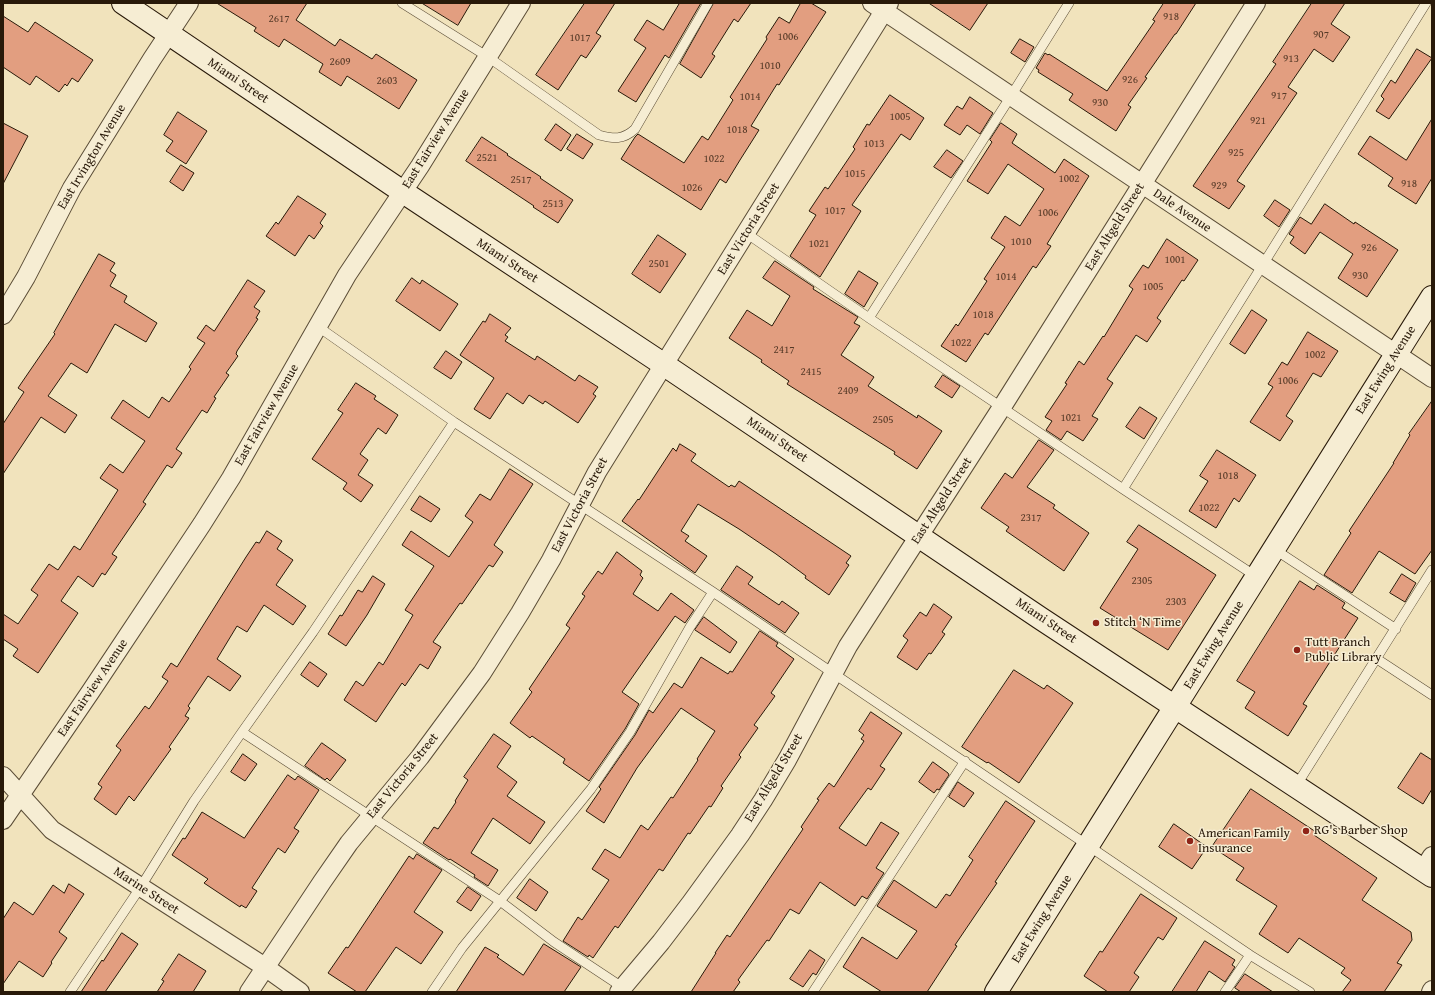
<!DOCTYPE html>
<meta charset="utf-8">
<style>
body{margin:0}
#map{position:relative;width:1435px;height:995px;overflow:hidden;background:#f1e3bc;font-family:"Gentium Book Plus",serif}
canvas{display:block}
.frame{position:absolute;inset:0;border:4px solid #281909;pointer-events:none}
</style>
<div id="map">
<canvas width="1435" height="995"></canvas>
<div class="frame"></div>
</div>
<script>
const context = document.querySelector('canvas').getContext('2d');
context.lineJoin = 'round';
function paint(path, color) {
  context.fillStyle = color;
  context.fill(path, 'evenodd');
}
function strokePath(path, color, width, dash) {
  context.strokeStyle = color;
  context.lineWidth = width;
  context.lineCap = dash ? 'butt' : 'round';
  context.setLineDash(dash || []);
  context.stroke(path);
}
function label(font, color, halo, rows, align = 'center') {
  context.font = font + ' "Gentium Book Plus",serif';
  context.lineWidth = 3;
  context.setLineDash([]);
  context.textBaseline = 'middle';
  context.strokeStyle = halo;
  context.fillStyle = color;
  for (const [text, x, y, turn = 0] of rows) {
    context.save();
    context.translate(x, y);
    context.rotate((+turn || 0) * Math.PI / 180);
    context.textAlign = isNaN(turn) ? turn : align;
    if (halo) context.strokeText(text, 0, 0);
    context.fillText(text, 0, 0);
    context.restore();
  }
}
const building = new Path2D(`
 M217,3h90l-11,17 39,26 5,-7 32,20 4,-5 41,26 -18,29 -52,-33 -6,10 -22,-14 4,-8 -39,-25 -5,8 -25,-16 2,-3z
 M422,3h49l-13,22z
 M585,3h30l-19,30 5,3 -15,22 -5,-3 -23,35 -22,-15z
 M680,3h21l-32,55 -4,-3 -29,47 -18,-11 28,-43 -12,-8 13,-20 16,10z
 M714,3h37l-13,19 -4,-3 -22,35 3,2 -14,22 -21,-14z
 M801,3h10l15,9 -47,73 -2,-1 -26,42 8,4 -19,30 -14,23 -6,-4 -19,31 -80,-51 14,-22 3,-3 46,29 18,-27 6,4 25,-40 -3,-3 37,-58 -1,-2 13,-20 10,6z
 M929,3h59l-18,27z
 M1164,3h32l-20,31h-1l-30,43 2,1 -19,27 3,2 -15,24 -47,-31 4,-6 -35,-22 1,-2 -3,-2 9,-15 3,2 1,-1 58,37 48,-70 -2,-1z
 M1312,3h33l-14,21 19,13 -17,25 -19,-13 -26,38 9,6 -60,88 8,5 -16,23 -36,-23 83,-122 -3,-2z
 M3,16l25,16 7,-10 58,38 -15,22 -6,-4 -5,8 -2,-2 -6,8 -23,-16 -6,9 -27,-18z
 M1020,39l14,8 -9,15 -14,-9z
 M1417,49l15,9 -43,61 -13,-8 8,-12 -3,-3 10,-16 4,3z
 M890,95l34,23 -14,22 -9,-6 -49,71 9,6 -41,66 -30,-21 26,-41 -7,-4 16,-24 3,2 27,-40 -2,-2 14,-23 2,1z
 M970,97l23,16 -13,21 -13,-9 -7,10 -16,-10 13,-19 5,3z
 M178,112l29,19 -21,33 -20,-13 7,-10 -9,-6z
 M1432,119v59l-16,26 -28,-18 5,-8 -35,-24 12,-18 36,24z
 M3,123l25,13 -25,48z
 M1001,123l16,11 -5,9 43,30 9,-14 25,17 -42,68 4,2 -15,22 -3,-2 -45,69 -3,-2 -19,29 -25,-16 15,-22 2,2 29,-45 -3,-2 21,-32 -14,-9 14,-22 15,10 24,-37 -36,-25 -20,30 -21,-13 25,-39 -2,-2z
 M556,124l15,11 -10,16 -16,-11z
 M577,134l16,10 -10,15 -16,-10z
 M482,137l26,17 -1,1 34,22 -1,1 33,22 -15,23 -25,-16 1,-1 -68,-45z
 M947,150l16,11 -12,17 -17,-11z
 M181,165l13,8 -11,18 -13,-9z
 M298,196l28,18 -6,9 3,3 -9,13 -5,-4 -14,21 -29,-20 10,-14 2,2z
 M1275,200l15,10 -11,17 -15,-11z
 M1325,204l29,20 1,-2 43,28 -31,47 -29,-19 15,-24 -33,-22 -15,22 -15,-11 4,-6 -5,-3 11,-17 11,7z
 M658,235l28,19 -26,39 -28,-19z
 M1167,239l31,21 -14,21 -2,-1 -25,38 4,3 -14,21 -11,-7 -29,44 6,4 -21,33 6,3 -15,22 -16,-10 -6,9 -15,-10 6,-9 -7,-4 22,-33 -2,-1 14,-22 5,4 19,-29 1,1 29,-48 -4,-3 14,-21 5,3z
 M99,254l16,9 -5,8 6,4 -6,11 17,10 -3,6 33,21 -11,19 -31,-18 -28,49 -16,-10 -23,33 29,19 -12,18 -24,-16 -38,57v-50l21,-32 -6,-4 37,-54 -1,-1z
 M775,261l39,26 -1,2 45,28 -4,6 6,3 -19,29 33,22 -6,9 49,32 1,-3 24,16 -25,38 -23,-15 1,-2 -108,-68 2,-3 -28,-19 1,-2 -33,-22 18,-28 25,16 18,-30 -27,-18z
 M859,271l19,12 -14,24 -19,-13z
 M412,278l8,6 2,-4 36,24 -18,27 -44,-30z
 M248,280l17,11 -11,16 6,4 -4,7 2,1 -21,32 -1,3 2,2 -12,17 3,2 -15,22 2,1 -9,15 -5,-3 -26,39 6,4 -10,15 -5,-3 -24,37 3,2 -34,50 5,3 -12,18 -3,-2 -9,14 -15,-11 -17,25 17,12 -40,60 -25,-17 5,-7 -15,-10v-25l15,10 20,-29 -7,-5 18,-26 9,6 16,-24 6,4 38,-60 -18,-12 10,-14 13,9 22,-32 -34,-23 12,-18 26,18 13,-21 7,5 22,-33 -2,-2 16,-24 -8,-5 9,-13 8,6z
 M1252,310l15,10 -22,34 -15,-10z
 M490,314l21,14 -6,7 3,2 -3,4 30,19 2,-4 38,25 4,-6 19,12 -5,7 3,2 -18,27 -33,-22 -2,3 -14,-9 -6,9 -16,-11 -17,26 -16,-10 20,-31 -34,-23 23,-34 2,1z
 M1308,332l30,19 -17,26 -8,-4 -27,43 7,5 -13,20 -30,-19 23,-35 -5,-3 14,-22 5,3z
 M446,351l16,11 -11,17 -17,-11z
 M943,375l17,11 -8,12 -17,-11z
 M356,383l20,13 -2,3 24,16 -12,19 -8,-6 -18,26 8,6 -10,15 15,10 -12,17 -18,-13 4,-6 -35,-24 31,-46 -5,-3z
 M1432,401v149l-17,24 -36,-23 -27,42 -28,-18 27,-42 -2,-2 45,-68h-1l17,-28 -1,-1z
 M1140,407l17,11 -13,21 -18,-12z
 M1039,440l15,10 -27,37 28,18 -2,3 36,25 -25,38 -58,-40 3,-4 -28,-19 24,-35 7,5z
 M680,444l16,10 -5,7 38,26 2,-2 4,2 4,-6 112,75 -5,7 3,2 -20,30 -24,-17 1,-2 -30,-22 -37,-25 -41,-25 -17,27 8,5 -4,5 22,15 -12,17 -73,-52 16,-22 1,1 34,-52 3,3z
 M1217,450l39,25 -17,27 -5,-4 -18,30 -27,-17 19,-30 -8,-5z
 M510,469l23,15 -39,61 9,7 -10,15 -4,-2 -27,39 -2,-1 -27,39 8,5 -13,22 -8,-5 -15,22 -3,-3 -26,39 -32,-22 12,-19 7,5 16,-24 4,3 30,-50 -8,-5 29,-44 -32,-21 9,-14 38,26 24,-35 -8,-6 15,-22 10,6z
 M420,496l20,13 -9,13 -20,-12z
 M1139,525l77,50 -48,75 -68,-42 38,-59 -11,-7z
 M267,531l15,10 -5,8 16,11 -17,25 30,21 -13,19 -29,-20 -17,27 -10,-6 -20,33 24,17 -11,15 -22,-15 -20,30 2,2 -5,8 4,2 -20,29 2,2 -37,52 -5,-5 -13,19 -22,-16 8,-12 -4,-3 23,-34 -5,-4 29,-40 4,3 19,-28 -6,-4 9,-14 6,4 69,-110 10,-15 3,1z
 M617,552l25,19 -2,4 3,3 -10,16 25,17 13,-18 23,17 -9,13 -10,-7 -53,76 17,12 -14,25 -36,52 -26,-18 2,-4 -33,-23 -2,2 -20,-15 22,-31 -3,-3 41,-61 -4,-3 19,-29 -3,-2 16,-23 4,3z
 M737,566l16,11 -5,7 31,21 3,-4 17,12 -14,20 -64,-43z
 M1402,574l14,9 -11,19 -15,-9z
 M373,576l12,8 -18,31 -21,31 -18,-12 12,-19 2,1 16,-26 4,2z
 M1300,581l14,9 3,-5 28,18 -3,5 16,10 -55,86 4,2 -19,30 -43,-28 10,-16 -18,-11z
 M934,604l18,13 -10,15 3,2 -14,20 -2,-1 -12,17 -20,-13 11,-17 -5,-4 17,-24 6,4z
 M704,617l33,25 -7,11 -35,-23z
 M760,631l18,12 -2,3 18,13 -23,34 4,3 -21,29 4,3 -19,27 2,2 -20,29 2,2 -12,19 -2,-1 -19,28 -2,-1 -25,38 -4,-2 -41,59 -3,-2 -22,32 -4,-3 -1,2 -25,-16 15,-24 4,3 27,-40 -17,-11 13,-20 15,9 21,-33 7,5 23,-33 2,1 25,-38 -1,-1 18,-28 -34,-23 -44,60 -33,55 -18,-12 15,-22 -2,-2 36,-52 14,-25 4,3 21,-30 8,5 19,-31 27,17 2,-3 2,1z
 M310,662l17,12 -9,13 -17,-12z
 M1014,670l30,19 3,-4 26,18 -54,80 -31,-21 -1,1 -25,-16z
 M871,712l31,21 -22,33 5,3 -14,21 -3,-2 -29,40 27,18 15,-24 18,11 -23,35 8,5 -17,26 -5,-3 -7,10 -35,-24 -21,32 -9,-5 -21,32 -2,-1 -29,40 2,2 -7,10h-42l25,-39h-1l12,-18 3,2 73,-108 -2,-2 18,-27 -2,-1 12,-16 5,4 30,-46 -3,-2 3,-4 -5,-4z
 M494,734l17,12 -14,21 20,15 -10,14 38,26 -15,22 -37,-26 -22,35 27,17 -10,16 -14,-9 1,-2 -25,-16 -1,1 -26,-17 11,-16 4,2 18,-27 -1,-1 13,-21 -4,-3z
 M322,743l24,17 -16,21 -3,-3 -2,2 -20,-14z
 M1421,753l11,7v29l-9,15 -25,-16z
 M243,754l14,10 -12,17 -14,-9z
 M933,762l15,11 1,2 -10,15 -2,-1 -3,4 -15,-11z
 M288,775l7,5 3,-4 21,14 -25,38 5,3 -14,22 -7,-5 -26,40 5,3 -11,17 -5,-3 -1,2 -36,-24 4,-4 -36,-24 11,-17 2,1 17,-27 42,26z
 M958,782l16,11 -10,14 -15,-10z
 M1251,789l65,43 -2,3 63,43 -15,22 49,32 1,8 -15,23 5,2 -18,27h-42l9,-12 -10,-7 4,-5 -46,-30 -11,15 -29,-19 18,-28 -41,-26 8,-12 -32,-21z
 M1006,801l29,20 -40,61 2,1 -42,62 2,1 -30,46h-45l-39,-25 19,-30 35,22 20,-28 -40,-25 17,-26 42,28 10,-14 4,2 23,-36 -4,-3z
 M1174,824l33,23 -15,22 -33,-22z
 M417,854l25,16 -28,42 29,20 -22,32 -25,-17 -31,45h-8l-29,-19 18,-26 2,1 61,-92 4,3z
 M530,879l18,13 -12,19 -19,-13z
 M69,884l15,10 -25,38 8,6 -16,24 1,1 -9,14 -24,-16 -16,23v-65l11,-17 19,13 20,-30 11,8z
 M468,887l13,9 -10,15 -14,-9z
 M1141,894l36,24 -14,22 -5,-3 -24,36 5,4 -10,15h-21l-24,-16 16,-25 2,1z
 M122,933l16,11 -33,48h-24l21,-32 1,1z
 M1205,941l30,19 -3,5 3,2 -10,15 -16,-11 -13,21h-24z
 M544,944l37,23 -17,25h-108l29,-45 14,8 -2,2 26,18z
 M810,950l15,10 -9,15 -3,-2 -10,14 -13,-8z
 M179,954l27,17 -13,21h-36l7,-11 -2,-1z
 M1245,974l28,18h-32l-6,-4z`);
paint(building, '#e29e80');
strokePath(building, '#281909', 1);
const lane = new Path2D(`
 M402,3l86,54 111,78c15,4 24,5 36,-6l73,-126
 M746,233l123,85 254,171 134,88
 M869,318l142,-222 58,-93
 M317,326l137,96 259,170 537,363 60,37
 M1123,489l303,-486
 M1274,549l122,80
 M1377,659l55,36
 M242,732l258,169 54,41 71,47
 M1296,786l136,-216
 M70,992l70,-104 54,-87 48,-69 71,-100 141,-210
 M432,992l30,-44 129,-159 39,-57 60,-105 23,-35
 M813,992l152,-231
 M1225,992l25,-37`);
const street = new Path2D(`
 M872,3l560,375
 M3,315l23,-38 46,-89 80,-129 37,-56
 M3,776l49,54 213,137 35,25
 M3,820l88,-129 111,-167 29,-46 116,-203 73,-109 101,-163
 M1423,870l9,-14
 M249,992l73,-110 27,-39 71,-86 62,-84 38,-60 31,-53 46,-88 292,-469
 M619,992l42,-50 29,-38 50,-69 23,-35 24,-40 61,-114 154,-239 254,-404
 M1431,992l1,-2`);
const secondary = new Path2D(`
 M123,3l280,189 260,172 377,254 392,258
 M996,992l436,-695`);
strokePath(lane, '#5a4c36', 10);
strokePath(street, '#5a4c36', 20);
strokePath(secondary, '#281909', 24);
strokePath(lane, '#f6edd3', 9);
strokePath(street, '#f6edd3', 18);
strokePath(secondary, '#f6edd3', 22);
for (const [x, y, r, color] of [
 [1096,623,4,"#8f2418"],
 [1297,650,4,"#8f2418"],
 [1306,831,4,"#8f2418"],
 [1190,841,4,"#8f2418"]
]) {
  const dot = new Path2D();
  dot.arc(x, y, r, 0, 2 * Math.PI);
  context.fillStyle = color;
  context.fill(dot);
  strokePath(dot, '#f6edd3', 1.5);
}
label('11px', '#563a27', null, [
 ["918",1171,17],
 ["2617",279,19],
 ["907",1321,35],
 ["1006",788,37],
 ["1017",580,38],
 ["913",1291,59],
 ["2609",340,62],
 ["1010",770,66],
 ["926",1130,80],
 ["2603",387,81],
 ["917",1279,96],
 ["1014",750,97],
 ["930",1100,103],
 ["1005",900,117],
 ["921",1258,121],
 ["1018",737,130],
 ["1013",874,144],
 ["925",1236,153],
 ["2521",487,158],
 ["1022",714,159],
 ["1015",855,174],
 ["1002",1069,179],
 ["2517",521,180],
 ["918",1409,184],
 ["929",1219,186],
 ["1026",692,188],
 ["2513",553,204],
 ["1017",835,211],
 ["1006",1048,213],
 ["1010",1021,242],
 ["1021",819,244],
 ["926",1369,248],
 ["1001",1175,260],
 ["2501",659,264],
 ["930",1360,276],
 ["1014",1006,277],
 ["1005",1153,287],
 ["1018",983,315],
 ["1022",961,343],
 ["2417",784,350],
 ["1002",1315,355],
 ["2415",811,372],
 ["1006",1288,381],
 ["2409",848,391],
 ["1021",1071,418],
 ["2505",883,420],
 ["1018",1228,476],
 ["1022",1209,508],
 ["2317",1031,518],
 ["2305",1142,581],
 ["2303",1176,602]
]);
label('13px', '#281909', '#f6edd3', [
 ["Miami Street",238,81,34],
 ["East Fairview Avenue",436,139,-58],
 ["East Irvington Avenue",92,157,-59],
 ["Dale Avenue",1182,211,34],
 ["East Altgeld Street",1115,227,-58],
 ["East Victoria Street",749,229,-58],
 ["Miami Street",507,261,33],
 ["East Ewing Avenue",1386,370,-58],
 ["East Fairview Avenue",267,415,-60],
 ["Miami Street",777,440,34],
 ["East Altgeld Street",942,501,-57],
 ["East Victoria Street",580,505,-62],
 ["Miami Street",1046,621,34],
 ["East Ewing Avenue",1214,645,-58],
 ["East Fairview Avenue",93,688,-56],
 ["East Victoria Street",403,776,-51],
 ["East Altgeld Street",774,778,-59],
 ["Marine Street",146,891,33],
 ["East Ewing Avenue",1042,919,-58]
]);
label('13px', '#281909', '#f6edd3', [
 ["Stitch ‘N Time",1104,623],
 ["Tutt Branch",1305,643],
 ["Public Library",1305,658],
 ["RG's Barber Shop",1314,831],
 ["American Family",1198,834],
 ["Insurance",1198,849]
], 'left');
</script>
